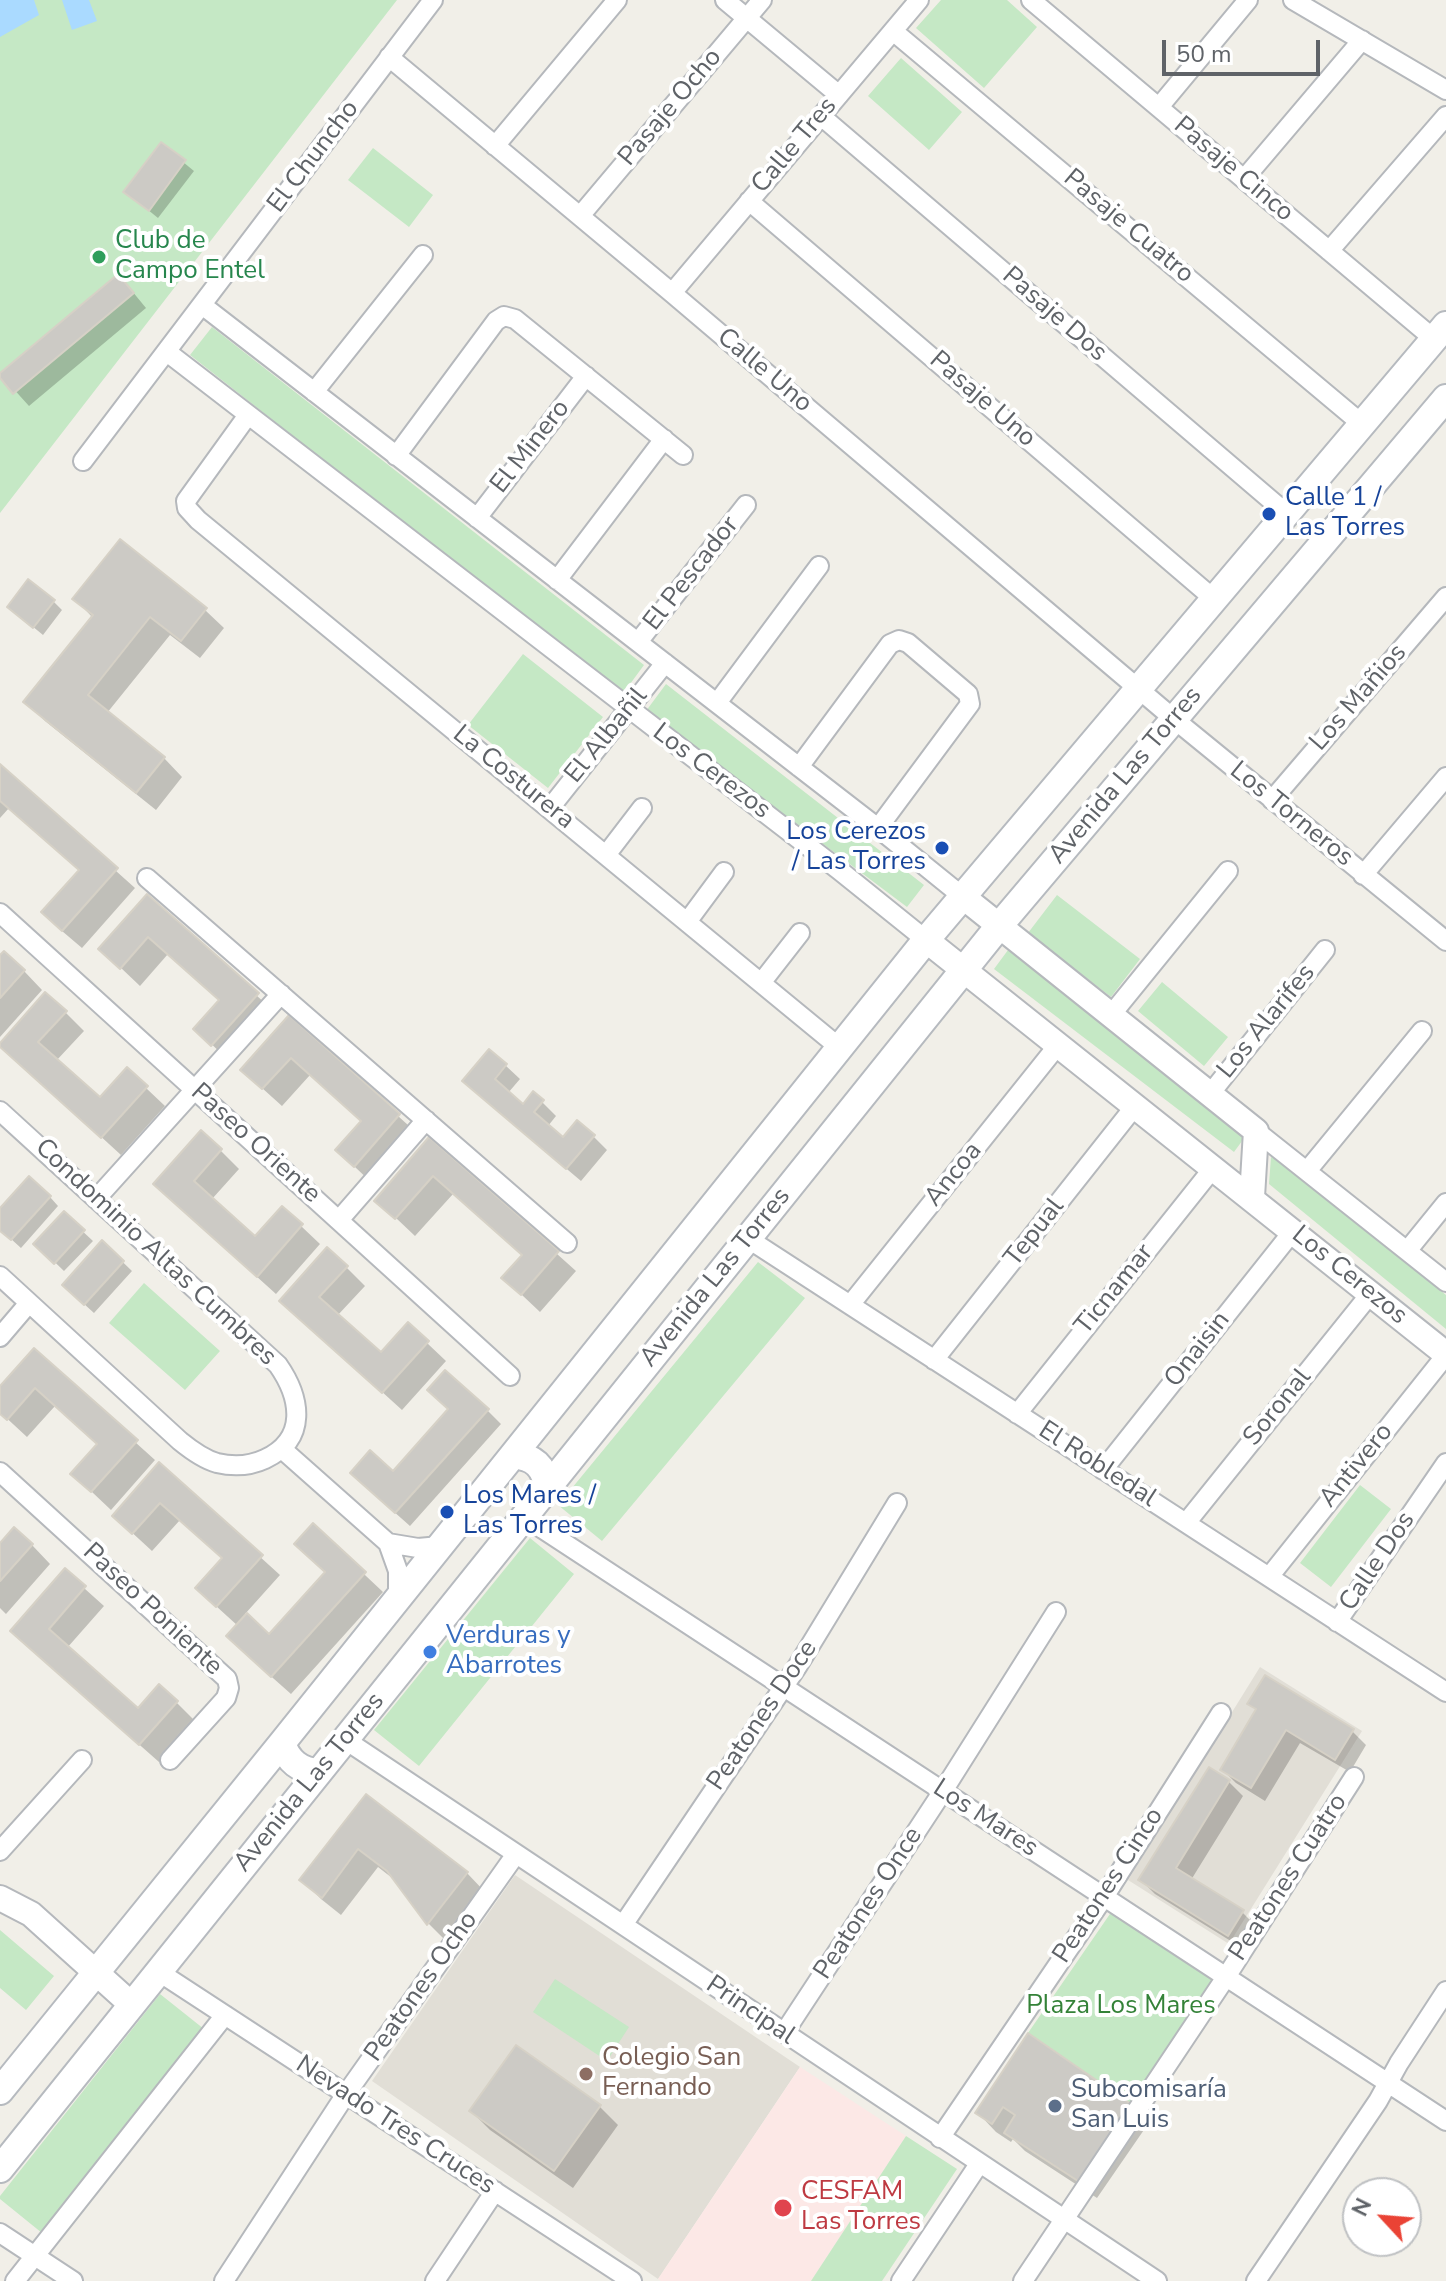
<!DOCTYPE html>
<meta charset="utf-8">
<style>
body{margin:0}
#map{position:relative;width:1446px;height:2281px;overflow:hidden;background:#f1efe8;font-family:"Nunito Sans",sans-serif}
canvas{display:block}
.north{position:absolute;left:1342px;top:2177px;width:80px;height:80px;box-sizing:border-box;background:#fff;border:2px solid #bfc1c3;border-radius:50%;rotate:296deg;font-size:22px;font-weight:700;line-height:32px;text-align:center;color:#5f6368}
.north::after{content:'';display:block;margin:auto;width:28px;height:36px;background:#ea4335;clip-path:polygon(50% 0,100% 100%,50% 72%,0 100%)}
.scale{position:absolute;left:1162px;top:40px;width:158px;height:36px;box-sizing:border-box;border:4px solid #5f6368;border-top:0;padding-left:10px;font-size:24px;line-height:28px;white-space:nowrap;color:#5f6368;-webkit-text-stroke:6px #fff;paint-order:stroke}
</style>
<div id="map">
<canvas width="1446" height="2281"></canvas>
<div class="north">N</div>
<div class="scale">50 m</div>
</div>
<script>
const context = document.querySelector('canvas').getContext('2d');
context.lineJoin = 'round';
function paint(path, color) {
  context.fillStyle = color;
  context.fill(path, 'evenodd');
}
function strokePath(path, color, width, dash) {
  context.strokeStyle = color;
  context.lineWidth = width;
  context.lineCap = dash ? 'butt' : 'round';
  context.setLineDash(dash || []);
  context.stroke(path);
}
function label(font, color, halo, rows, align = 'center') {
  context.font = font + ' "Nunito Sans",sans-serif';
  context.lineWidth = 8;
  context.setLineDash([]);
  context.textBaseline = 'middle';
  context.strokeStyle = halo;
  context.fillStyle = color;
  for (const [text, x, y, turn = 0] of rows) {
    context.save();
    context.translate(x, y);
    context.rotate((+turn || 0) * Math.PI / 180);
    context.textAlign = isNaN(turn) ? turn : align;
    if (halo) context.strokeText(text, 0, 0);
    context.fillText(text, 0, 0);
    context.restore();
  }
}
paint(new Path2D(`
 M1260,1667l102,64 -133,213 -101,-64z
 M515,1875l285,192 -142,212 -286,-198z`), '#e1ded6');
paint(new Path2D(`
 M800,2067l106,69 -95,145h-150l-3,-2z`), '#fce8e6');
paint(new Path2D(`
 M0,0h397l-397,513z
 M941,0h66l30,27 -53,61 -68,-60z
 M901,58l61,54 -33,38 -61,-54z
 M373,148l60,47 -24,32 -61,-47z
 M212,327l432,338 -22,30 -432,-340z
 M523,654l80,63 -55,71 -80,-63z
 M666,684l258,201 -17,22 -261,-196z
 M1057,895l83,64 -29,38 -83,-64z
 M1011,946l234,191 -11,15 -240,-183z
 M1162,982l66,55 -24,29 -66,-55z
 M1271,1157l13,6 162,132v34l-177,-145z
 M758,1262l47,36 -203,243 -44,-36z
 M144,1283l76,68 -35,39 -76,-67z
 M1360,1485l31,24 -60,78 -31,-24z
 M530,1538l44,36 -155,192 -45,-36z
 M1112,1911l103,71 -84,122 -103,-71z
 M0,1930l54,46 -28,34 -26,-22z
 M555,1979l74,48 -22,34 -74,-49z
 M160,1994l44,35 -162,204 -42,-34v-3z
 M906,2136l51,33 -75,112h-71z`), '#c5e8c5');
paint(new Path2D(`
 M0,0h34l5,15 -39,22z
 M62,0h27l8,21 -25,9z`), '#aadaff');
paint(new Path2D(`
 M161,144l33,27 -36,47 -32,-26z
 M132,291l14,17 -117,98 -28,-31z
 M74,598l131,12 19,18 -24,30 -30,-23 -63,78 57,45 18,19 -26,33 -111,-89 -19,-19 67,-84z
 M53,601l9,9 -19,25 -34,-28z
 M0,767l135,121 -53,60 -20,-17 18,-60 -71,-63 -9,10z
 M147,897l129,116 -45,50 -35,-34 25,-28 -53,-47 -28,32 -20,-19z
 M0,958l24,13 18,19 -42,47z
 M65,1012l19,19 -28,30 44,39 46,-12 19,18 -44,49 -120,-110z
 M289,1018l129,116 -45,50 -36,-34 25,-28 -52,-47 -28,31 -20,-18z
 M490,1051l30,28 -12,14 15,14 11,-13 22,22 -8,10 15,14 30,-4 14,14 -26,31 -103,-87z
 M430,1140l146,131 -36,41 -36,-34 20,-22 -71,-62 -38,42 -38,-36z
 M220,1150l19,19 -27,30 43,39 27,-30 38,36 -44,50 -102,-92z
 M50,1197l8,9 -37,42 -21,-19v-18z
 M64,1214l29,27 -29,30 -28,-27z
 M103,1243l29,28 -38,42 -21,-19z
 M346,1267l19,19 -28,30 44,39 27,-30 38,36 -44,49 -120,-109z
 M34,1351l121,109 -44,50 -38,-36 26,-29 -44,-39 -28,31 -27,-25v-23z
 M487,1410l14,14 -91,102 -44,-39 27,-13z
 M159,1465l121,110 -35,39 24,23 58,-64 -14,-47 70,66 -92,102 -44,-39 -9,-29 -22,-20 8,-47 -44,-39 -28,31 -38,-35z
 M32,1545l18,19 -44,50 -6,-6v-62z
 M65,1571l39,35 -37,42 71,63 38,-9 19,19 -36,41 -128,-113z
 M1250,1703l102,28 14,14 -16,27 -50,-29 -35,58 -29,-18 -14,-14 35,-58z
 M1210,1770l19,12 14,14 -52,84 51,32 14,14 -14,22 -87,-54 -14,-14z
 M367,1796l100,77 18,19 -38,50 -18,-18 -33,-43 -18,-14 -37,48 -20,-16 -19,-19z
 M1028,2036l102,70 18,18 -51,74 -72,-47 -12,-12 -2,3 -15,-10 -18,-19z
 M599,2106l19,19 -45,63 -83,-58 -19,-19z`), '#0003');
const building = new Path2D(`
 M161,142l25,18 -37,51 -26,-19z
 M118,274l16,19 -121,101 -13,-16v-5z
 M120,539l87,69 -26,33 -31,-24 -62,78 77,62 -29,36 -113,-91 70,-87 -21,-16z
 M28,579l27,21 -22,28 -26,-21z
 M0,764l118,104 -56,63 -21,-19 38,-42 -79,-69z
 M147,894l112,99 -48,53 -18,-17 26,-29 -71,-63 -28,32 -22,-20z
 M4,951l21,19 -25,28v-43z
 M45,992l22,19 -29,31 62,55 27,-30 21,19 -47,52 -101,-91v-4z
 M289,1015l111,99 -46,53 -19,-17 26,-29 -70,-63 -29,31 -22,-19z
 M489,1049l18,15 -12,15 28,25 10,-13 11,9 -10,12 29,25 14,-17 18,15 -29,34 -104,-88z
 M201,1130l21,19 -28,32 61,55 27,-30 21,18 -46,53 -104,-93z
 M429,1137l130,114 -38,44 -20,-17 21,-23 -89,-79 -38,43 -21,-18z
 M29,1176l22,20 -40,44 -11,-9v-23z
 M64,1211l21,19 -31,34 -21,-20z
 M102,1240l22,21 -40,44 -22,-20z
 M327,1247l21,19 -29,31 62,55 27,-30 21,19 -47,52 -103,-92z
 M34,1348l104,92 -47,52 -21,-18 27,-30 -62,-56 -28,32 -7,-6v-28z
 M445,1370l44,39 -94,104 -45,-40 20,-23 23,21 55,-62 -21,-19z
 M159,1462l104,93 -47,52 -21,-19 27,-30 -62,-55 -28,31 -20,-18z
 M313,1523l53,49 -95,105 -45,-41 21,-23 22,21 56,-62 -31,-28z
 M14,1527l19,17 -33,37v-38z
 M65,1568l21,18 -37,43 89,79 21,-24 19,17 -39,44 -129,-114z
 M1265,1675l89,54 -19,31 -49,-30 -35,58 -31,-18 36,-61 -9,-5z
 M1209,1767l21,13 -54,88 68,42 -16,26 -90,-56z
 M366,1794l102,78 -41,53 -40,-54 -29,-22 -36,49 -23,-18z
 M1028,2033l103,71 -53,77 -74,-48 11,-18 -12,-8 -11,17 -17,-11z
 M516,2045l85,60 -47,66 -85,-60z`);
paint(building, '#cccac5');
strokePath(building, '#d6d1c6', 2);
const minor = new Path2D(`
 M725,0l114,95
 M1031,0l403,339
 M1293,0l153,90
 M893,31l469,393
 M389,57l283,236 502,426 272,222
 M1159,107l89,-107
 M821,116l465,397
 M495,146l122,-146
 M1244,179l118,-139
 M749,201l465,398
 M580,216l182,-216
 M1329,251l117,-135
 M672,293l247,-293
 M202,305l676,523 84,68
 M167,352l672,518 87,70
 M314,392l109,-137
 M248,415l-62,86 1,7 11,12 642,528
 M396,456l100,-135 8,-5 11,3 168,136
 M83,461l350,-461
 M477,518l109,-142
 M557,580l107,-141
 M638,642l108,-137
 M717,703l102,-137
 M799,767l91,-123 9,-4 9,3 60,51 2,10 -92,124
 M1272,800l174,-203
 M550,808l115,-145
 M606,855l36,-47
 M1363,875l83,-98
 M147,878l420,365
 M0,913l510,463
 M687,922l37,-50
 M761,983l39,-50
 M1111,1015l117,-144
 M1210,1094l115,-144
 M0,1111l278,254c23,33 30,74 -13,94 -15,7 -31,8 -48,4 -14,-4 -26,-13 -37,-22l-180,-165
 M1256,1131l190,151
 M1307,1171l115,-140
 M96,1199l185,-205
 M339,1220l87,-100
 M747,1238l699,454
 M1407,1251l39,-48
 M850,1305l208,-260
 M0,1337l29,-34
 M934,1360l201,-254
 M1017,1414l197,-247
 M282,1449l106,94 10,28v26
 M1103,1470l190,-239
 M0,1472l227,207 2,9 -3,10 -56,62
 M523,1516l923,605
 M1186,1523l185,-230
 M388,1543l30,5 22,-2
 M1269,1577l177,-222
 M1337,1622l109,-159
 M344,1739l813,542
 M0,1851l82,-91
 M623,1925l174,-258 100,-164
 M159,1972l473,309
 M784,2033l159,-242 113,-179
 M940,2138l164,-241 117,-184
 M0,2233l73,48
 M15,2281l210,-266
 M224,2281l122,-187 170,-240
 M435,2281l60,-90
 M901,2281l78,-117
 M1023,2281l203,-304 128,-200
 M1256,2281l122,-180 21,-38 47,-72`);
const tertiary = new Path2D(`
 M962,896l294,235 -4,66
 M926,940l520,414
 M0,1898l31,16 101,91`);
const secondary = new Path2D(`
 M512,1456c21,-1 33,11 35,31
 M282,1743c6,18 18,28 37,29
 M0,2091l282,-348 644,-803 520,-615
 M0,2169l999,-1243 447,-528`);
strokePath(minor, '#b5b8bc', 22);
strokePath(tertiary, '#b5b8bc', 28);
strokePath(secondary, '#b6babf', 30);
strokePath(minor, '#fff', 18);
strokePath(tertiary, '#fff', 24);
strokePath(secondary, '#fff', 26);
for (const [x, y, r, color] of [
 [99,257,8,"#2e9e5b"],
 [1269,514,8,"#1a4fb4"],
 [942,848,8,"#1a4fb4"],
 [447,1512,8,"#1a4fb4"],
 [430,1652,8,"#3f7fe0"],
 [586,2074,8,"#8d6e63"],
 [1055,2106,8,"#5c6f8a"],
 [783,2208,10,"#e0444e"]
]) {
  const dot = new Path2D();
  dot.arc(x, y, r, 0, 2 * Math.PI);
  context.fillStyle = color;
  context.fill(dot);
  strokePath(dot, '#fff', 3);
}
label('26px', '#5f6368', '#fff', [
 ["Pasaje Ocho",671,108,-50],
 ["Calle Tres",795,146,-50],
 ["El Chuncho",314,157,-53],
 ["Pasaje Cinco",1233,170,40],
 ["Pasaje Cuatro",1128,227,40],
 ["Pasaje Dos",1054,315,41],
 ["Calle Uno",764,371,40],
 ["Pasaje Uno",982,400,41],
 ["El Minero",531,447,-52],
 ["El Pescador",692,574,-52],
 ["Los Mañios",1359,698,-49],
 ["El Albañil",607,736,-51],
 ["Los Cerezos",711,772,37],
 ["Avenida Las Torres",1126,776,-50],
 ["La Costurera",513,778,39],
 ["Los Torneros",1291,815,39],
 ["Los Alarifes",1267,1022,-51],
 ["Paseo Oriente",255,1144,42],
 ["Ancoa",954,1175,-51],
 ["Tepual",1035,1233,-52],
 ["Condominio Altas Cumbres",155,1253,43],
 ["Los Cerezos",1349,1276,39],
 ["Avenida Las Torres",716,1278,-51],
 ["Ticnamar",1115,1290,-51],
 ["Onaisin",1198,1350,-52],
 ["Soronal",1278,1408,-51],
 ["El Robledal",1097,1465,33],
 ["Antivero",1357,1466,-51],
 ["Calle Dos",1378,1562,-56],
 ["Paseo Poniente",152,1610,43],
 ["Peatones Doce",763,1716,-56],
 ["Avenida Las Torres",310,1783,-51],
 ["Los Mares",985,1819,33],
 ["Peatones Cuatro",1289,1878,-57],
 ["Peatones Cinco",1109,1886,-57],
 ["Peatones Once",869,1904,-57],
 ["Peatones Ocho",422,1987,-55],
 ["Principal",750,2011,34],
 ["Nevado Tres Cruces",395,2126,33]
]);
label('26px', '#27864d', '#fff', [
 ["Club de",115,242],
 ["Campo Entel",115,272]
], 'left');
label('26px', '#164399', '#fff', [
 ["Calle 1 /",1285,499],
 ["Las Torres",1285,529],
 ["Los Cerezos",926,833,"right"],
 ["/ Las Torres",926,863,"right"],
 ["Los Mares /",463,1497],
 ["Las Torres",463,1527]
], 'left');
label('26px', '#366cbe', '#fff', [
 ["Verduras y",446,1637],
 ["Abarrotes",446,1667]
], 'left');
label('26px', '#348238', '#fff', [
 ["Plaza Los Mares",1121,2007]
]);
label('26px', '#785e54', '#fff', [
 ["Colegio San",602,2059],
 ["Fernando",602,2089]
], 'left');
label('26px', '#4e5e75', '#fff', [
 ["Subcomisaría",1071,2091],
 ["San Luis",1071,2121]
], 'left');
label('26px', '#be3a42', '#fff', [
 ["CESFAM",801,2193],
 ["Las Torres",801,2223]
], 'left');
</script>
